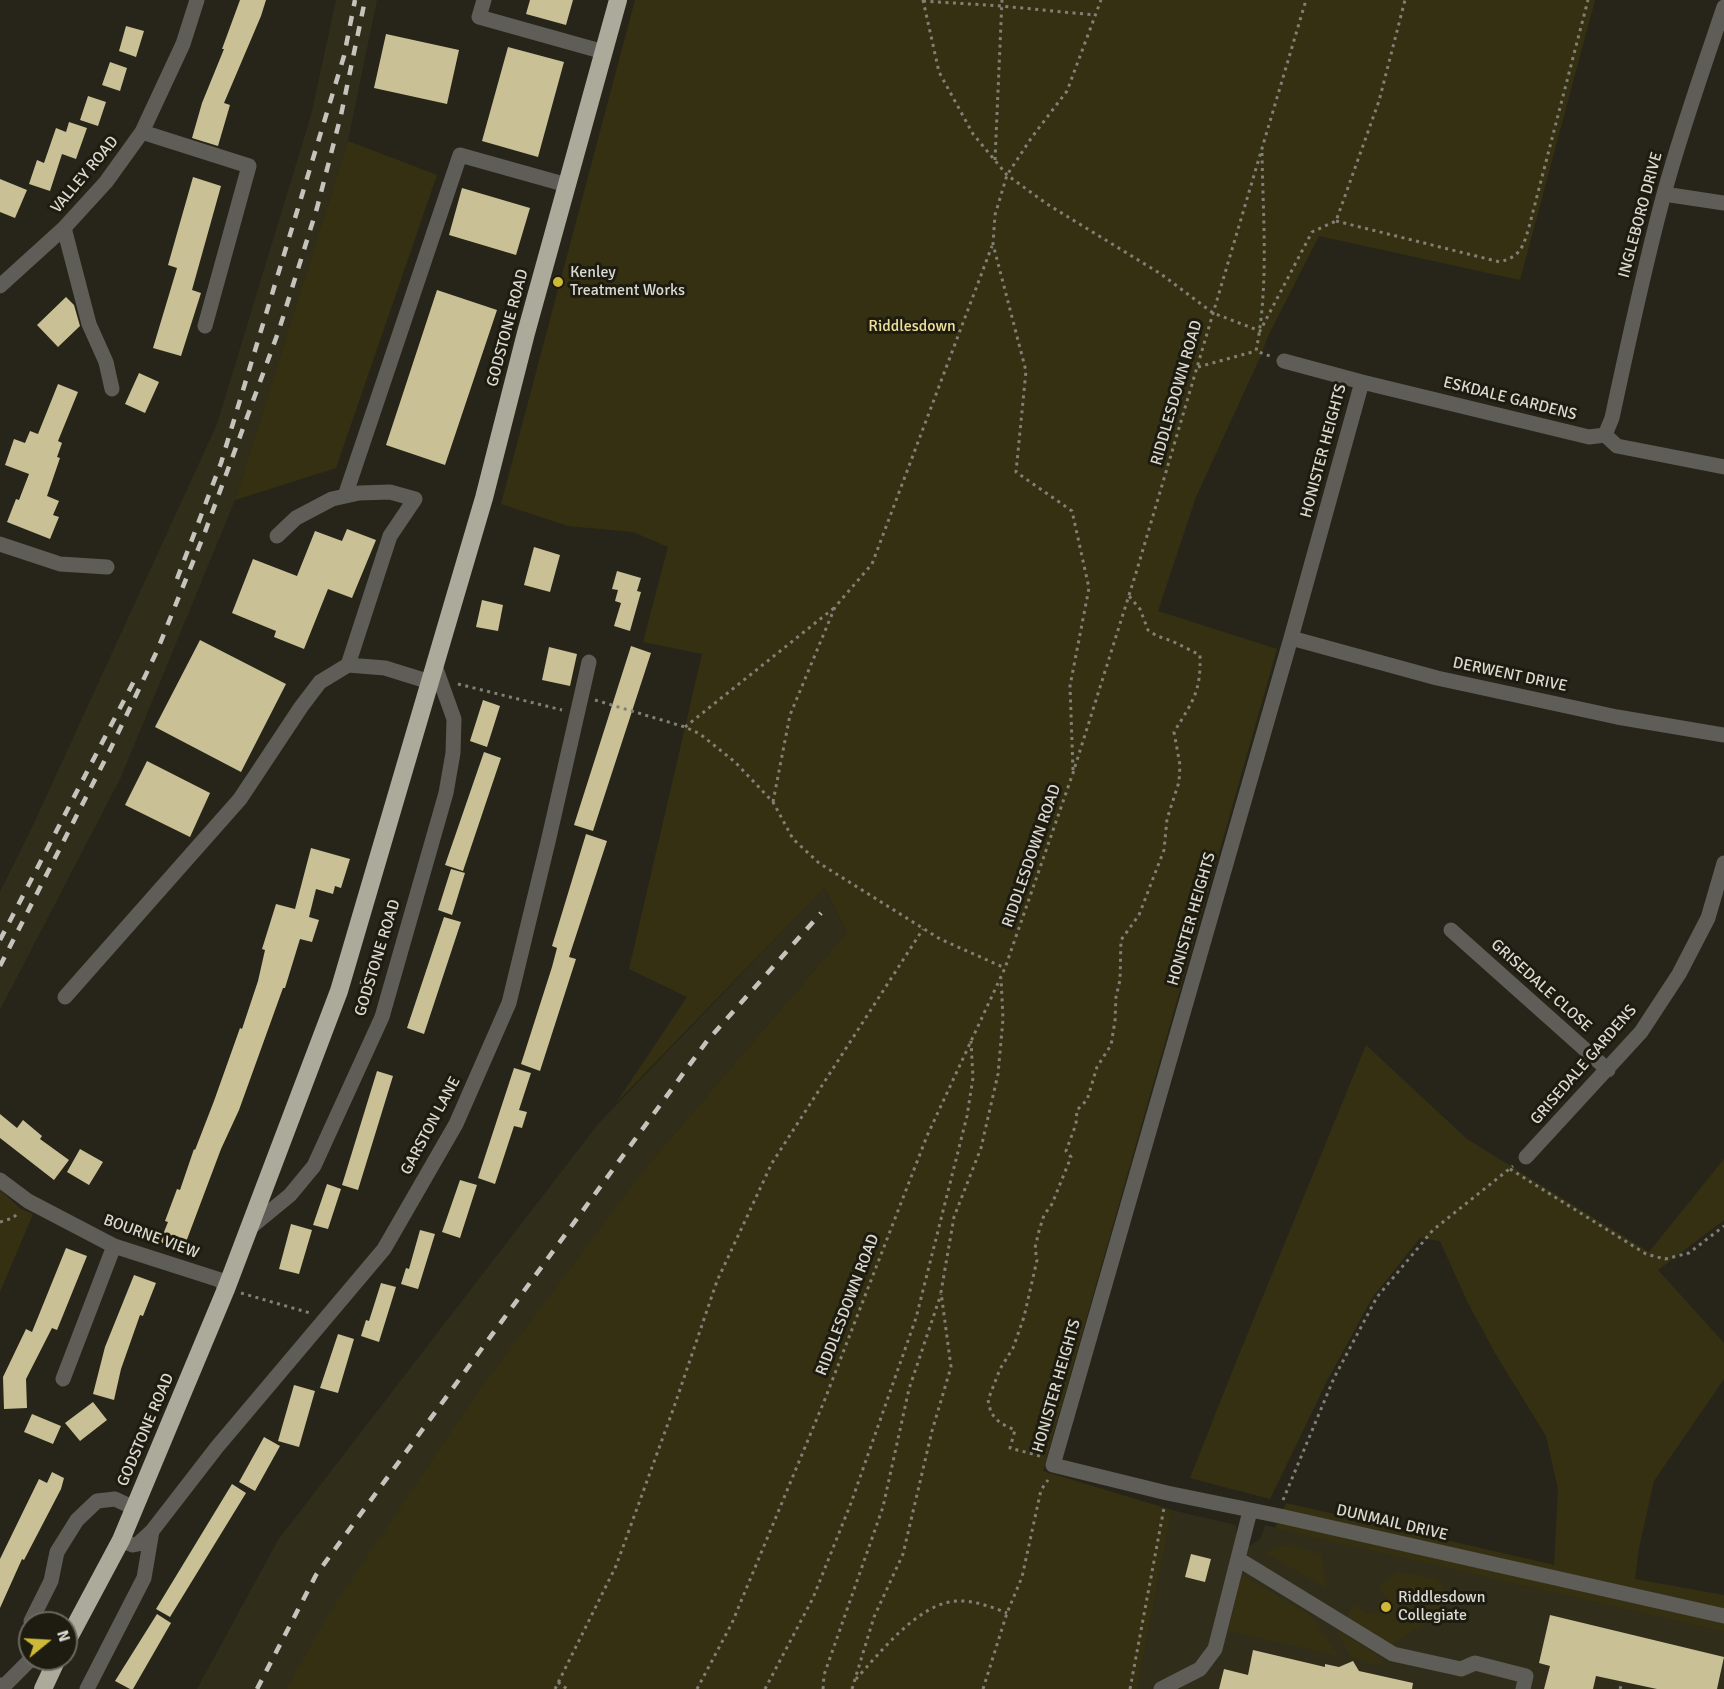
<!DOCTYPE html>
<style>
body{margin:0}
#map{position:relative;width:1724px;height:1689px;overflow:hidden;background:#272519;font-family:Signika,sans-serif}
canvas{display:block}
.north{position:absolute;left:18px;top:1611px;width:60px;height:60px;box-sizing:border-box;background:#1e1c10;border:2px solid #6a685e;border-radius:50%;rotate:72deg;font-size:16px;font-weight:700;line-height:24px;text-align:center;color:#dbdad2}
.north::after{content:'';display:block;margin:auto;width:21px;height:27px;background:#ceb837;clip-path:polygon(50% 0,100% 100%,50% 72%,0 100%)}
</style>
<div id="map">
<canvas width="1724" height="1689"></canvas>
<div class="north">N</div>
</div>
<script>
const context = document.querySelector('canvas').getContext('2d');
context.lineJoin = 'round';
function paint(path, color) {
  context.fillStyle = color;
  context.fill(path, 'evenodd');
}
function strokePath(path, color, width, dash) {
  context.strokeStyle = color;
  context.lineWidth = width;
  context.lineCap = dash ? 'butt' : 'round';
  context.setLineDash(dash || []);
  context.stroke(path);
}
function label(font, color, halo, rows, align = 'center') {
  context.font = font + ' Signika,sans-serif';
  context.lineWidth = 6;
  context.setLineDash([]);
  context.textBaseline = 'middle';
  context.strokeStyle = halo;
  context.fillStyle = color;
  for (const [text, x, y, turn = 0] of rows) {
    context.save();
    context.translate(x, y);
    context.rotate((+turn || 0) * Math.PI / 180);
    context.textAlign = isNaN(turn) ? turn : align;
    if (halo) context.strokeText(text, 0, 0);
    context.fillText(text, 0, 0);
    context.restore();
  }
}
paint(new Path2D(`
 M336,0h41l-29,141 -113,359 -114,277 -121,233v-118l34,-69 183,-399 94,-309z
 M824,888l23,44 -199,233 -357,524h-94l81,-149 320,-416z
 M1172,1510l64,15 1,17 14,3 9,-6 5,-14 459,107v57h-587z`), '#302d1a');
paint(new Path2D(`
 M635,0h960l-75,280 -201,-44 -52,102 -5,15 -66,144 -38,114 119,38 -234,822 129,39 -35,179h-850l40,-72 150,-223 171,-229 199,-233 -23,-44 -208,215 71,-106 -58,-28 73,-315 -59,-12 25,-95 -35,-15 -65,-6 -67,-22z
 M348,141l89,34 -101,293 -101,32z
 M1366,1045l101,94 182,113 75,-93v61l-66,50 66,73v36l-70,102 -15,67 -4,31 89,16v37l-449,-104 11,-25 268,62 4,-76 -12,-53 -51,-83 -28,-52 -27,-60 -20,-3 -48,60 -44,81 -58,120 -80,-21 46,-116z
 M0,1190l21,19 12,5 -33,78z
 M1289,1544l33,11 4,33 -62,-36z
 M1397,1572l40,7 12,18 -9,18 -48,29 -47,-25 9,-14 14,9 9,-2 10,1 8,-6 -17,-20z
 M1242,1575l70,41 26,40 -110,-25z
 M1335,1628l40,26 7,8 -2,4 -29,-9z`), '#363013');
paint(new Path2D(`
 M240,0h26l-5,16 -37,87 6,2 -12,41 -26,-8 10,-35 22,-54h-2z
 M530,0h43l-7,25 -40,-11z
 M126,26l18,5 -8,26 -17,-6z
 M386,34l73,16 -12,54 -73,-16z
 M508,47l56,15 -26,95 -56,-16z
 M110,62l17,6 -7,23 -18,-6z
 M88,96l18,6 -8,24 -18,-6z
 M69,122l18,6 -11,31 -14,-5 -12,37 -21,-7 8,-24 7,3 12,-35 10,4z
 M193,177l28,9 -29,104 9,3 -20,63 -28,-8 24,-80 -9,-3z
 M0,179l27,11 -12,28 -15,-6z
 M462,188l68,20 -14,47 -67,-20z
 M437,290l60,20 -52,155 -59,-20z
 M66,297l8,8 6,21 -22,21 -21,-22z
 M139,373l20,9 -14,31 -20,-9z
 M58,384l20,8 -20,49 4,2 -5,14 3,1 -13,38 12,5 -6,14 6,2 -9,22 -43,-17 9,-23 3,1 10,-26 -24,-9 9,-26 11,4 5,-12 8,3z
 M347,529l29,11 -24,58 -24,-9 -24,60 -30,-12 2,-6 -44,-18 21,-54 44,17 18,-45 27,10z
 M534,547l26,8 -10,37 -26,-7z
 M617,571l24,7 -4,13 4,1 -11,39 -16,-5 7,-23 -6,-2 3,-11 -6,-1z
 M482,600l21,5 -5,26 -22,-4z
 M200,640l86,44 -45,88 -86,-45z
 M631,646l20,7 -58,178 -19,-6z
 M549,647l28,7 -7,32 -28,-6z
 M483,700l17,6 -13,41 -17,-6z
 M484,752l17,6 -38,113 -18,-6z
 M147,761l63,32 -20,44 -65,-32z
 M586,834l21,7 -38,116 7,2 -36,112 -19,-7 31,-97 5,-19 -5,-2z
 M311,848l39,11 -9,29 -6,-2 -2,8 -17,-5 -7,28 10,3 -7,22 -12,-3 -15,49h-2l-44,122 -18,39 -38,101 -23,-8 8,-20 -3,-1 12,-32 3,1 14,-41 1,1 19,-49 26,-73 2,1 16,-48 7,-31 -3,-1 14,-45 19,5z
 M451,869l14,4 -13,42 -14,-5z
 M444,917l17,5 -37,112 -17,-6z
 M514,1068l17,5 -12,37 8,2 -5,16 -8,-2 -19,58 -17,-6z
 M377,1071l16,5 -35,114 -16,-5z
 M0,1114l17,14 6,-8 19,16 -2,3 29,21 -15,20 -54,-42z
 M80,1149l23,13 -14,23 -22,-13z
 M460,1180l17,5 -17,53 -18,-6z
 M327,1184l14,5 -13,40 -15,-4z
 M291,1224l21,6 -13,44 -20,-5z
 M420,1230l15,4 -17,55 -17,-5 5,-16 3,1z
 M66,1248l21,8 -30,74 -5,-2 -26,51 1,29 -23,1 -1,-32 23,-48 6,3z
 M134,1275l22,8 -13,33 -3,-1 -19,54 -7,31 -21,-6 12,-47z
 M381,1283l15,4 -17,55 -18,-6 5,-16 3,1z
 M338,1334l16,5 -16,54 -18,-5z
 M294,1385l21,6 -16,56 -21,-6z
 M93,1402l14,18 -27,21 -15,-18z
 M32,1414l29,12 -8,18 -29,-12z
 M264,1437l16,9 -25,45 -16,-9z
 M52,1472l12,6 -3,11 -37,71 -2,-1 -22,49v-49l39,-80 8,4z
 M232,1484l14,9 -76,124 -14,-8z
 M1191,1554l20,5 -6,23 -20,-5z
 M157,1614l14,9 -38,66h-3l-15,-8z
 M1550,1615l174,42 -7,32h-60l-61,-13 -3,13h-49l6,-23 -11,-3z
 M1253,1650l72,17v-3l14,3 14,-6 6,10 54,12 -1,6h-193l5,-20 24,6z`), '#c9c195');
strokePath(new Path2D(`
 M923,0l16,72 34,62 34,41 40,29 114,70 52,39 47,18 52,-99 24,-11 43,-120 26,-101
 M923,1l78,5 94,9
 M1262,153c1,66 7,134 -6,198l14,5
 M995,160l7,-160
 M1336,221l164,41c21,-6 23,-15 29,-35l59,-227
 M1198,367l58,-16
 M458,684l104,26
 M595,700l90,27 15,7 35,28 38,40 20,37 26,24 121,76 65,29
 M685,727l149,-119
 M1073,770l-3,-84 19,-98 -17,-77 -56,-39 10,-101 -33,-127 2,-29 12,-40 25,-38 35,-46 34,-91
 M773,802l17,-87 45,-108 37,-43 120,-318
 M360,982l13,5
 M1510,1169l136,85 19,5 24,-6 35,-27
 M0,1222l13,-4 4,-4
 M241,1293l69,20
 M1040,1456l-30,-8 5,-18 -15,-7 -9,-10 -3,-13 12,-31 13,-21 11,-31 13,-57 -2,-12 4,-17 5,-16 8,-11 19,-47 -5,-6 10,-27 1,-14 10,-10 10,-33 14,-22 4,-24 1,-24 4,-17 1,-40 18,-25 25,-65 3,-31 12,-37 1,-17 -6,-33c19,-31 27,-40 26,-77l-28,-14 -15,-5 -9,-6 -8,-21 -11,-13
 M1283,1500l51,-122 43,-81 56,-67 80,-64
 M856,1679c24,-26 62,-76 101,-78 16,-1 35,6 50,12
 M558,1682l9,7
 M555,1689l61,-123 58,-159 43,-126 55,-118 151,-234
 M697,1689l35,-66 93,-224 102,-263 78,-168 68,-195 63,-200 170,-573
 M765,1689l48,-91 38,-95 65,-185 51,-202 6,-38 -2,-37
 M823,1689l1,-14 59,-168 26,-118 32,-95
 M852,1689l22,-72 29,-63 29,-123 19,-64 -10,-75 13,-75 27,-69 17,-74 5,-55 -2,-41
 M983,1689l24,-76 15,-36 19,-87 7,-10
 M1130,1689l34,-181
 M1620,1689l1,-3`), '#818076', 3, [3, 4.5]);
strokePath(new Path2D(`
 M484,0l-5,17 125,35
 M142,132l107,34 -44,160
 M1664,194l60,9
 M64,228l25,96 17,38 6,27
 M0,286l64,-58 42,-46 36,-50 41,-88 14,-44
 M1284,361l78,21 227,55 16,-2 12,11 107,21
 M1362,382l-71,256 -238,827 114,28 113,23 444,100
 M1605,435l7,-17c16,-75 32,-150 52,-224 17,-63 39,-125 60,-187
 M345,496l115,-341 107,30
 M0,544l60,20 47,3
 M1291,638l146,40 180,39 107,18
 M348,665l37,3 45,14
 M1451,930l157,140
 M65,997l175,-198 61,-92 19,-25 28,-17 42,-129 25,-37 -25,-7 -31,1 -27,6 -36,19 -19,18
 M1526,1157l115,-125 38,-58 29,-56 16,-55
 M0,1180l28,21 86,45 106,34 6,9
 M251,1227l39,-32 24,-29 68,-149 64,-224 7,-40 1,-34 -19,-53
 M63,1379l51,-133
 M121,1540l12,5 5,-1 14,-13 65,-84 167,-198 72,-125 53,-121 39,-161 41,-180
 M1238,1559l155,95 68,15 14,-6 51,13 -3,13
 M31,1621l20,-40 6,-29 20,-32 20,-19 18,-2 19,9
 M0,1685h5l25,-25 26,1
 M87,1689l57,-111 8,-47
 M1161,1689l39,-20 15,-20 35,-138`), '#5e5d57', 15);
strokePath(new Path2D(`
 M66,1643l55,-103 105,-251 113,-298 145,-493 42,-165 92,-333
 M43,1689l14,-30`), '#acaa9b', 18);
strokePath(new Path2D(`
 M177,579l44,-116 123,-407 11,-56
 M0,940l134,-259
 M0,966l109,-214 48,-101 48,-119 74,-202 38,-122 24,-93 24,-115
 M257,1689l59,-114 391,-534 114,-128`), '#c5c4bc', 4.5, [10, 10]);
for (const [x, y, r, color] of [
 [558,282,6,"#ceb837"],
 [1386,1607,6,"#ceb837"]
]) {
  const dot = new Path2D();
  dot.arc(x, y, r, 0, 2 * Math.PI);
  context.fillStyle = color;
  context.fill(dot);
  strokePath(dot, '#1e1c10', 2);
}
label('16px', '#dbdad2', '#1e1c10', [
 ["VALLEY ROAD",85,175,-50],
 ["INGLEBORO DRIVE",1641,215,-75],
 ["GODSTONE ROAD",508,328,-75],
 ["RIDDLESDOWN ROAD",1177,393,-74],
 ["ESKDALE GARDENS",1510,399,14],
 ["HONISTER HEIGHTS",1324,451,-75],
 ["DERWENT DRIVE",1510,675,12],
 ["RIDDLESDOWN ROAD",1032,856,-71],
 ["HONISTER HEIGHTS",1192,919,-74],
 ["GODSTONE ROAD",378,958,-73],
 ["GRISEDALE CLOSE",1541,986,42],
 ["GRISEDALE GARDENS",1584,1065,-49],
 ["GARSTON LANE",431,1126,-62],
 ["BOURNE VIEW",151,1237,20],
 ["RIDDLESDOWN ROAD",848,1305,-69],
 ["HONISTER HEIGHTS",1057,1386,-74],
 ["GODSTONE ROAD",146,1430,-67],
 ["DUNMAIL DRIVE",1392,1523,13]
]);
label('16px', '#dbdad2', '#1e1c10', [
 ["Kenley",570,273],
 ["Treatment Works",570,291],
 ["Riddlesdown",1398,1598],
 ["Collegiate",1398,1616]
], 'left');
label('16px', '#ede09a', '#1e1c10', [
 ["Riddlesdown",912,327]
]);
</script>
